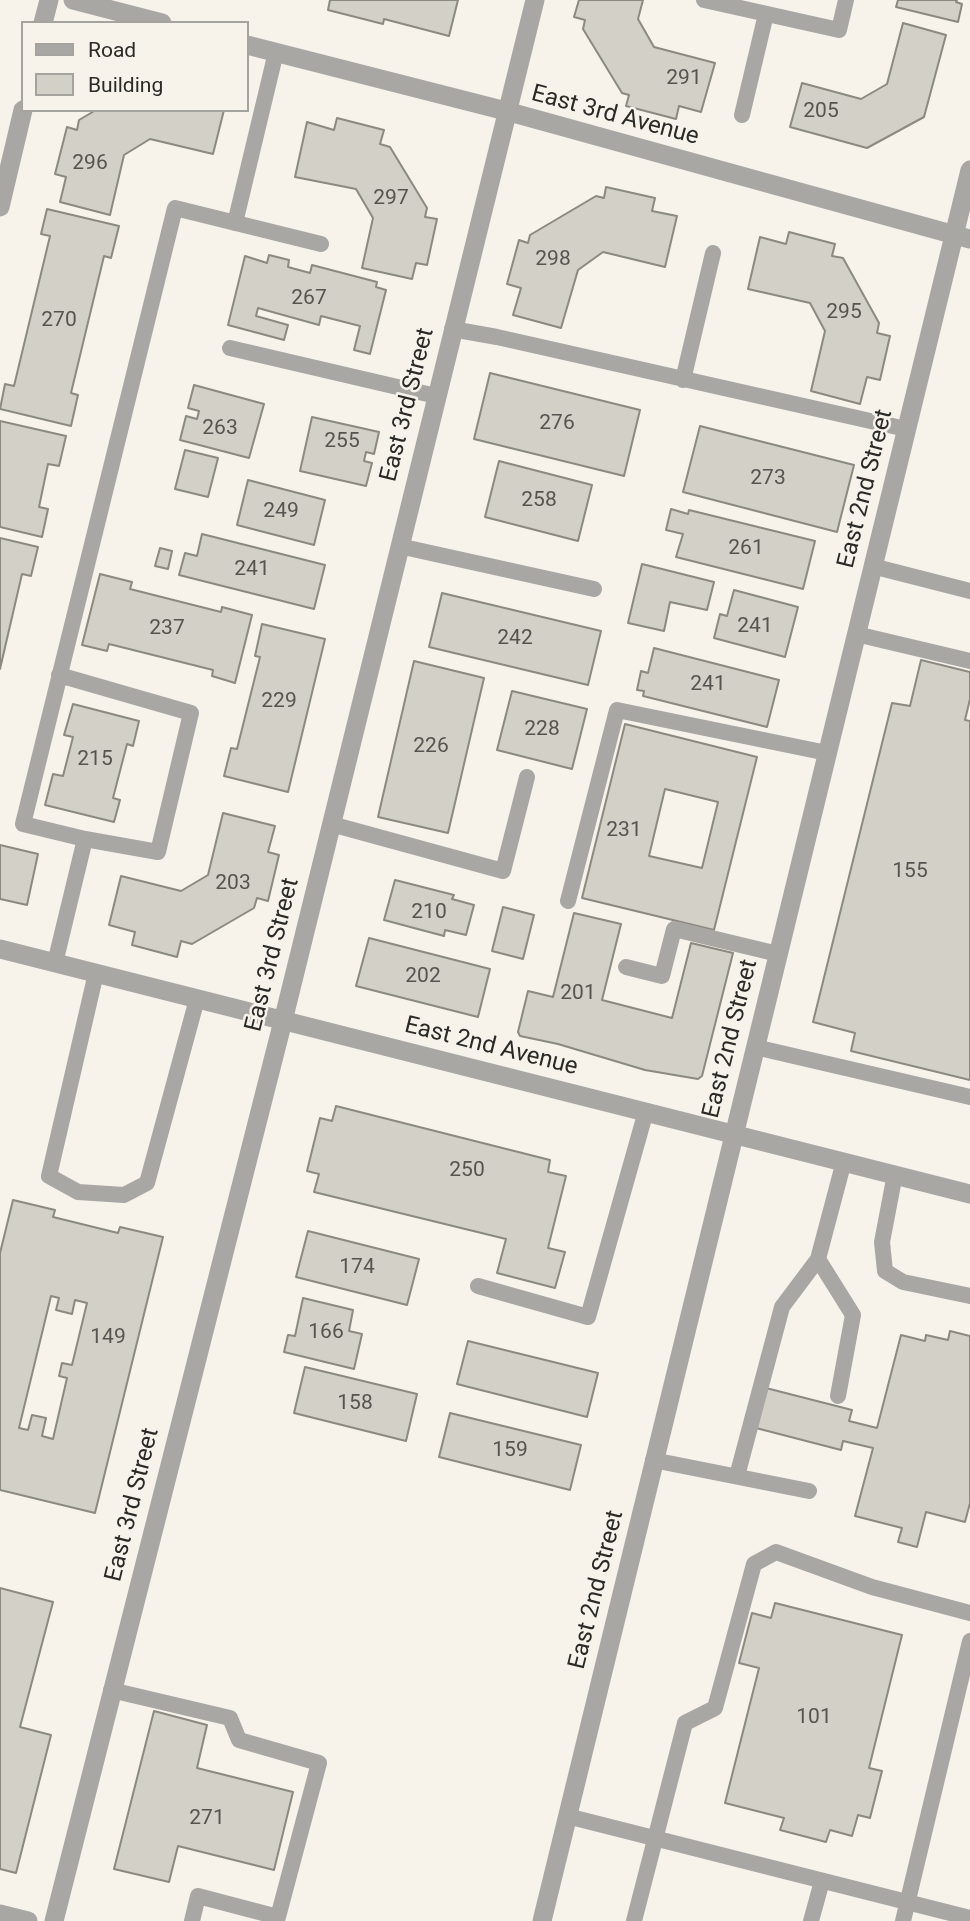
<!DOCTYPE html>
<style>
body{margin:0}
#map{position:relative;width:970px;height:1921px;overflow:hidden;background:#f7f3eb;font-family:Roboto,sans-serif}
canvas{display:block}
.legend{position:absolute;left:21px;top:21px;width:228px;height:91px;box-sizing:border-box;background:#f7f3eb;border:2px solid #a5a39d;margin:0;padding:9px 12px;list-style:none;font-size:21px;color:#2b2a27}
.legend li{display:flex;align-items:center;gap:14px;height:35px}
.legend b{width:35px;border:2px solid #a5a39d}
</style>
<div id="map">
<canvas width="970" height="1921"></canvas>
<ul class="legend">
<li><b style="height:9px;background:#a9a7a4"></b>Road</li>
<li><b style="height:19px;background:#d3d0c7"></b>Building</li>
</ul>
</div>
<script>
const context = document.querySelector('canvas').getContext('2d');
context.lineJoin = 'round';
function paint(path, color) {
  context.fillStyle = color;
  context.fill(path, 'evenodd');
}
function strokePath(path, color, width, dash) {
  context.strokeStyle = color;
  context.lineWidth = width;
  context.lineCap = dash ? 'butt' : 'round';
  context.setLineDash(dash || []);
  context.stroke(path);
}
function label(font, color, halo, rows, align = 'center') {
  context.font = font + ' Roboto,sans-serif';
  context.lineWidth = 5;
  context.setLineDash([]);
  context.textBaseline = 'middle';
  context.strokeStyle = halo;
  context.fillStyle = color;
  for (const [text, x, y, turn = 0] of rows) {
    context.save();
    context.translate(x, y);
    context.rotate((+turn || 0) * Math.PI / 180);
    context.textAlign = isNaN(turn) ? turn : align;
    if (halo) context.strokeText(text, 0, 0);
    context.fillText(text, 0, 0);
    context.restore();
  }
}
const building = new Path2D(`
 M330,0h128l-9,36 -65,-17 -1,5 -55,-14z
 M579,0h64l-5,19 16,28 61,16 -14,49 -22,-6 -3,13 -50,-13 3,-11 -7,-2 -39,-64 2,-9 -11,-3z
 M898,0h59l-1,2 6,2 -4,18 -62,-15z
 M903,23l43,12 -22,82 -57,31 -77,-21 12,-44 59,16 26,-15z
 M96,110h128l-11,44 -63,-15 -26,16 -14,60 -50,-13 6,-25 -11,-3 12,-47 10,3 2,-10z
 M337,118l47,12 -4,14 10,3 37,61 -2,9 12,2 -10,46 -11,-2 -4,16 -50,-11 11,-50 -17,-29 -61,-12 12,-55 27,8z
 M606,187l49,11 -3,13 25,5 -12,51 -62,-15 -25,18 -17,58 -48,-13 8,-27 -14,-4 12,-44 9,3 2,-8 66,-39 8,2z
 M47,209l72,17 -8,32 -7,-2 -33,137 7,2 -7,31 -71,-17 5,-25 9,2 36,-150 -9,-2z
 M789,232l46,12 -3,12 11,2 36,65 -2,10 13,3 -10,44 -13,-3 -7,27 -49,-13 14,-60 -15,-28 -62,-14 12,-52 26,7z
 M269,255l20,5 -1,7 22,6 2,-8 65,17 -1,5 10,3 -16,64 -16,-4 6,-24 -39,-10 -2,9 -61,-17 -2,8 32,9 -4,15 -56,-15 17,-69 22,7z
 M490,373l150,37 -16,66 -150,-37z
 M194,385l70,19 -15,54 -69,-18 6,-24 11,3 2,-8 -11,-3z
 M312,417l67,15 -5,22 -8,-2 -2,9 8,2 -6,23 -66,-15z
 M0,421l66,15 -7,30 -11,-2 -9,43 9,2 -6,28 -42,-10z
 M700,426l154,39 -17,67 -154,-40z
 M185,450l33,8 -10,39 -33,-8z
 M499,461l93,24 -14,56 -93,-24z
 M248,480l77,20 -11,45 -77,-20z
 M671,509l17,5 1,-4 126,31 -12,48 -127,-32 7,-23 -17,-4z
 M202,534l123,31 -11,44 -135,-34 6,-22 12,3z
 M0,538l38,9 -7,29 -9,-2 -22,95z
 M160,548l12,3 -4,18 -13,-3z
 M642,564l72,18 -7,28 -37,-8 -6,29 -36,-8z
 M100,574l32,8 -2,7 91,23 1,-5 30,8 -17,68 -23,-7 1,-6 -104,-26 -2,7 -25,-6z
 M734,590l64,17 -13,50 -71,-19 6,-24 7,2z
 M442,593l159,38 -13,54 -159,-38z
 M262,624l63,15 -37,153 -64,-16 7,-28 6,1 23,-92 -5,-1z
 M654,648l125,32 -12,47 -124,-31 1,-5 -7,-1 4,-19 7,2z
 M921,660l49,12v27l-5,21 5,1v359l-119,-29 4,-18 -42,-11 79,-319 18,3z
 M414,661l70,17 -36,155 -70,-16z
 M512,691l75,18 -15,60 -75,-19z
 M73,704l66,17 -6,25 -6,-2 -14,54 7,2 -6,22 -69,-17 8,-31 10,2 10,-39 -9,-2z
 M625,724l132,33 -43,173 -132,-32zM665,789l53,13 -16,66 -53,-12z
 M223,813l52,13 -7,26 11,3 -11,46 -11,-3 -3,10 -62,36 -11,-3 -4,16 -45,-12 3,-13 -26,-7 12,-49 60,15 27,-16z
 M0,845l38,9 -11,51 -27,-6z
 M395,880l59,15 -2,4 22,6 -8,30 -21,-5 -1,6 -60,-16z
 M503,907l31,8 -11,44 -31,-8z
 M574,913l47,11 -19,76 70,18 19,-75 42,10 -31,123 -4,3 -53,-9 -87,-26 -38,-8 -2,-4 10,-41 25,6z
 M369,938l121,31 -12,48 -122,-31z
 M336,1106l214,54 -2,12 18,4 -18,72 17,4 -10,36 -58,-15 9,-34 -192,-47 5,-18 -12,-3 13,-53 12,3z
 M13,1200l42,10 -2,7 65,16 2,-6 43,10 -68,276 -95,-23v-237zM51,1296l8,2 -3,12 16,4 3,-14 12,3 -15,62 -10,-2 -3,13 8,2 -14,61 -11,-3 4,-18 -14,-3 -4,15 -9,-2z
 M308,1231l111,28 -12,46 -111,-28z
 M303,1298l50,12 -4,21 13,3 -8,35 -70,-17 4,-17 7,1z
 M950,1331l20,5v167l-5,19 -39,-10 -9,35 -19,-5 4,-14 -47,-12 18,-68 -30,-7 -2,9 -85,-22 10,-40 86,22 -3,11 28,7 24,-93 24,6 1,-6 22,5z
 M468,1341l130,32 -11,44 -130,-33z
 M305,1367l112,27 -11,47 -112,-28z
 M450,1413l131,32 -11,45 -131,-33z
 M0,1588l53,14 -33,125 31,8 -35,138 -16,-4z
 M775,1603l127,32 -33,133 13,3 -12,47 -12,-3 -6,21 -22,-6 -4,12 -46,-12 4,-12 -59,-15 34,-135 -20,-5 13,-50 19,5z
 M154,1711l53,14 -10,43 96,24 -19,78 -96,-24 -9,36 -55,-13z`);
paint(building, '#d3d0c7');
strokePath(building, '#8c8981', 2);
strokePath(new Path2D(`
 M704,0l135,30 7,-30
 M742,115l24,-101
 M235,223l41,-171
 M452,329l45,8 409,92
 M230,348l206,48
 M683,380l30,-127
 M399,546l195,43
 M872,566l98,25
 M856,634l114,27
 M59,675l132,38 -33,139 -73,-13
 M331,824l172,47 24,-94
 M568,901l49,-191 210,43
 M55,963l30,-124 -62,-15 152,-616 146,36
 M626,967l36,9 12,-47 104,25
 M96,973l-47,203 29,16 46,3 23,-12 50,-184
 M755,1047l215,50
 M895,1174l-13,68 3,29 18,11 67,14
 M818,1259l35,56 -15,81
 M478,1286l110,31 58,-206
 M653,1460l156,31
 M737,1476l45,-169 36,-48 26,-98
 M111,1690l119,28 9,22 80,23 -41,154 -80,-21 -6,25
 M567,1816l403,102
 M634,1921l51,-198 30,-15 39,-144 22,-12 96,35 98,26
 M811,1921l11,-40
 M903,1921l67,-280`), '#a9a7a4', 16);
strokePath(new Path2D(`
 M73,0l89,23
 M43,23l6,-23
 M247,45l259,66 464,128
 M0,207l23,-97
 M0,949l970,245
 M542,1921l428,-1751`), '#a9a7a4', 19);
strokePath(new Path2D(`
 M0,1914l28,7
 M54,1921l229,-900 252,-1021`), '#a9a7a4', 19);
label('21px', '#55544f', null, [
 ["291",684,79],
 ["205",821,112],
 ["296",90,164],
 ["297",391,199],
 ["298",553,260],
 ["267",309,299],
 ["295",844,313],
 ["270",59,321],
 ["276",557,424],
 ["263",220,429],
 ["255",342,442],
 ["273",768,479],
 ["258",539,501],
 ["249",281,512],
 ["261",746,549],
 ["241",252,570],
 ["241",755,627],
 ["237",167,629],
 ["242",515,639],
 ["241",708,685],
 ["229",279,702],
 ["228",542,730],
 ["226",431,747],
 ["215",95,760],
 ["231",624,831],
 ["155",910,872],
 ["203",233,884],
 ["210",429,913],
 ["202",423,977],
 ["201",578,994],
 ["250",467,1171],
 ["174",357,1268],
 ["166",326,1333],
 ["149",108,1338],
 ["158",355,1404],
 ["159",510,1451],
 ["101",814,1718],
 ["271",207,1819]
]);
label('24px', '#2b2a27', '#f7f3eb', [
 ["East 3rd Avenue",615,116,15],
 ["East 3rd Street",408,405,-76],
 ["East 2nd Street",866,489,-76],
 ["East 3rd Street",273,955,-76],
 ["East 2nd Street",731,1039,-76],
 ["East 2nd Avenue",491,1047,14],
 ["East 3rd Street",133,1505,-76],
 ["East 2nd Street",597,1590,-76]
]);
</script>
